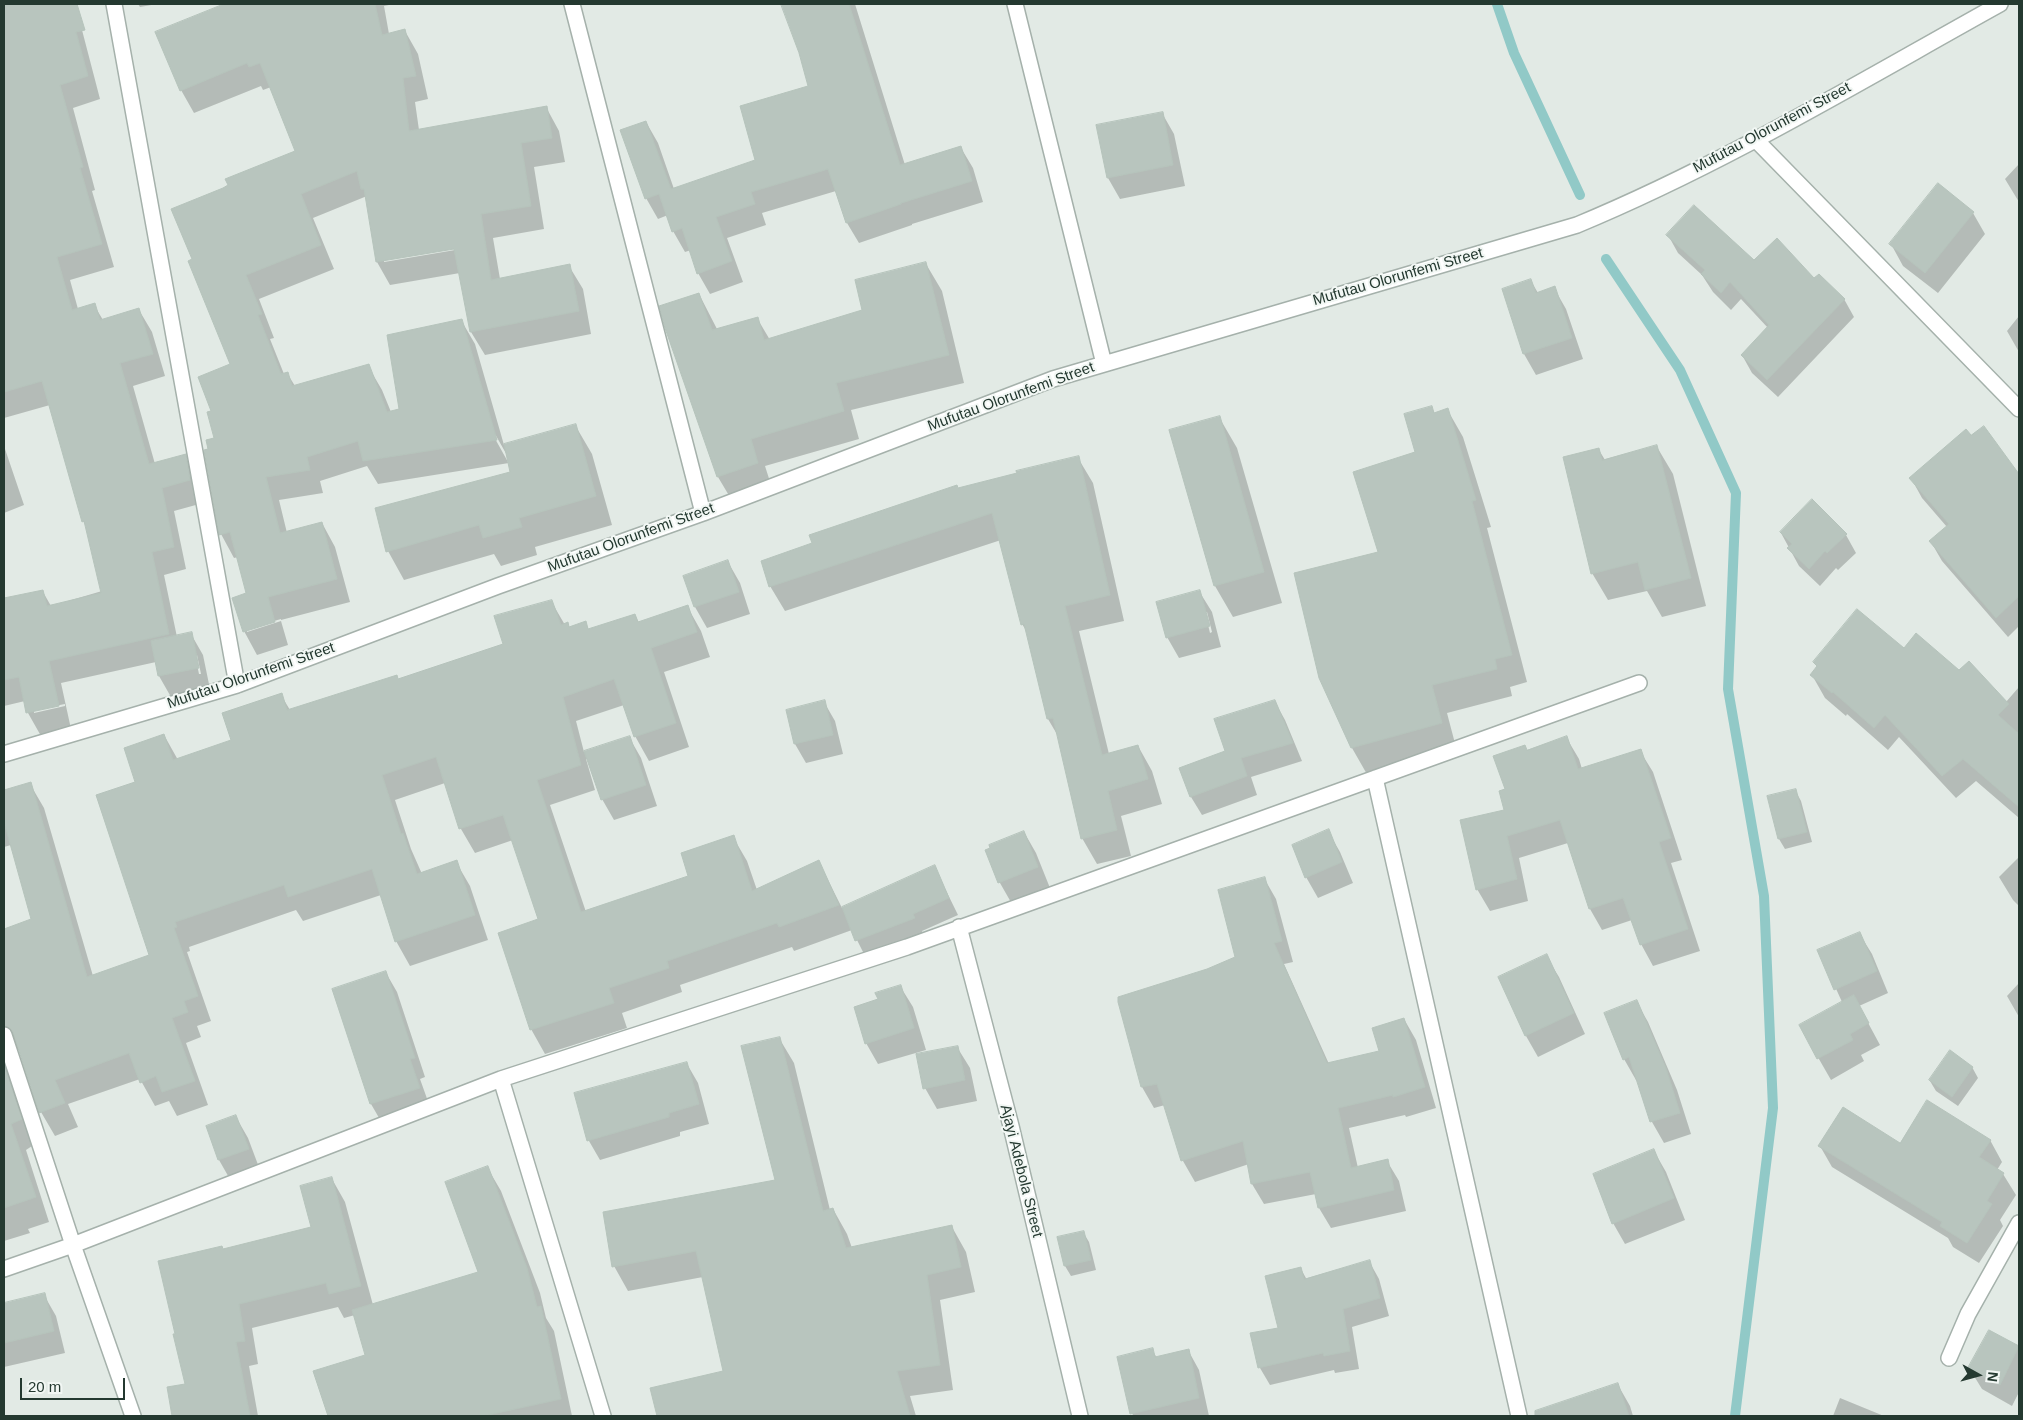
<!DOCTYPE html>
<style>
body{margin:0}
#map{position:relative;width:2023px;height:1420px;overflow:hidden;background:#e2eae5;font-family:Helvetica,sans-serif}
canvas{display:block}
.frame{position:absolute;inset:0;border:5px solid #243930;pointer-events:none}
.north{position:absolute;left:1953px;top:1350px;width:50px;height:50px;-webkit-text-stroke:4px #f2f7f4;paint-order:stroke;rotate:97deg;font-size:14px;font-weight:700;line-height:20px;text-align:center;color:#243930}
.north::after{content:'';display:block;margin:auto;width:18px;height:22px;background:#243930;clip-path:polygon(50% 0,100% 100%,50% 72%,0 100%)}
.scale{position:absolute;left:20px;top:1378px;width:105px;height:22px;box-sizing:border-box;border:2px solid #243930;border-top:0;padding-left:6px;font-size:15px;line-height:18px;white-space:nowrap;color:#243930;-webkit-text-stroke:4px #f2f7f4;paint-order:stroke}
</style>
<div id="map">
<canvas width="2023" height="1420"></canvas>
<div class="frame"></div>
<div class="north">N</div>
<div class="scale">20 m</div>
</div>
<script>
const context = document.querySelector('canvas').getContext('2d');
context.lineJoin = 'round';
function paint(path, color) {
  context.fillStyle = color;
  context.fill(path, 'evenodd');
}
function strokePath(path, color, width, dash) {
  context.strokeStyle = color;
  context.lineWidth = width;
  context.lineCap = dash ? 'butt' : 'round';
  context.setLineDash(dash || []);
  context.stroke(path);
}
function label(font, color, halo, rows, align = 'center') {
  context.font = font + ' Helvetica,sans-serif';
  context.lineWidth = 4;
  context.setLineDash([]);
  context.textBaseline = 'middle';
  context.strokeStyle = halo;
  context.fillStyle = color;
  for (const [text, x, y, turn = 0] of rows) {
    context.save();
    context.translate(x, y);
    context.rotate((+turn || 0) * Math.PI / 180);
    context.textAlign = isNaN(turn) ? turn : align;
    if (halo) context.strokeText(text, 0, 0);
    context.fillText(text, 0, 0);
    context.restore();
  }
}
paint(new Path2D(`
 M4,4h60l2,5 16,21 18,69 -27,9 22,82 -3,1 22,76 -44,13 8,29 16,-4 9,15 36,-10 13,22 13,44 -32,10 22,78 30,-8 13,23 5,24 -29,8 12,58 -22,6 13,62 14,-3 12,21 7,34 -39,8 -12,-21 -3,-14 -95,21 10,46 -30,7 -13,-23 -3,-12 -21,5v-91l3,-1 -3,-14 39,-8 8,14 51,-15 -15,-64 -4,-6 -33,-116 -46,13zM195,655h2l4,19h-2zM65,704v2l-31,7v-3z
 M138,4h19l-17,3z
 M228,4h166l-10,2 5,28 16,-3 13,23 10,45 -13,3 4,28 127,-23 13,24 6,31 -31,5 10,62 -51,9 7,41 69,-13 14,23 8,45 -106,21 -14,-23 -11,-59 -70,12 -13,-23 -10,-66 -54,22 21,51 -75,30 15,39 -4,1 14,35 3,-1 8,13 73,-20 14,24 9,22 9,-2 61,-90 14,24 29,101 71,-20 17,29 20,71 -77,22 2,8 -36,11 -7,-12 -90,26 -16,-29 124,-78 -3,-10 -131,21 -11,-18 -47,15 3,12 -44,7 8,33 35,-10 13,24 15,55 -69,18v-1l-34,10v3l34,-11 7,24 -31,10 -13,-24 4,-37 -10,-37 -4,1 -13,-24 -11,-84 6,-11 -3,-27 19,-48 -38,-104 29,-71 74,-38 -26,-64 -8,3 -2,-4 -67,27 -13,-23 -24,-57zM460,246l1,3 -77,13v-3zM495,434l13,23v5l-15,-27z
 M782,4h73l50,161 56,-17 12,20 10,34 -71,22v1l-53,18 -12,-20 -11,-32 -74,22 4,12 -39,13 16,44 -33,12 -12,-21 -7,-23 -6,2 -12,-21 -5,-16 -10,4 -12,-21v-76l12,21 16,46 83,-28 53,-74 -10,-35z
 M1162,113l12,21 11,52 -65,13 -12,-21z
 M2019,164v38l-14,-23z
 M1973,213l12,21 -47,59 -35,-27 -12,-22z
 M1668,235l146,45 30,19 10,18 -76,80 -26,-24 -10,-18 26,-27 -27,-29 -10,11 -18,-18 -11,-17 -24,-22z
 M926,264l16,27 22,92 -113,27 8,29 -94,27 8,25 -39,13 -16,-27 -52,-149 33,-34 18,35 40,-11 13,22 93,-29z
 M1531,281l7,12 16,-5 12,21 17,50 -47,16 -12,-21 -21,-64z
 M2019,316v36l-12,-21z
 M1431,407l4,7 12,-5 16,28 28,90 -4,1 40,154 -17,5 2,9 -65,17 10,38 -89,25 -16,-28 -32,-70 60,-125 37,-101z
 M1219,417l18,31 45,155 -49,14 -18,-31 -44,-155z
 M1983,428l36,48v150l-11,11 -66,-76 -11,-19 16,-15 -25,-29 -11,-20z
 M4,446l20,59 -20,8z
 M1657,447l16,27 33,132 -44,11 -15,-26 -39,9 -16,-27 7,-123 6,10z
 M1078,458l15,25 31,138 -45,10 30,123 29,-8 14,25 10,33 -41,12 10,40 -34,8 -15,-26 -24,-102 -10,-17 -21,-87 -5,-8 -21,-84 -216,71 -15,-25 188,-96z
 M1781,533l65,2 10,18 -18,17 -2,-2 -16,18 -21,-20z
 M728,562l12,21 10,31 -43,14 -12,-21 -10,-31z
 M1199,591l13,21 9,35 -42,11 -12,-21zM1205,612h2l5,20 -2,1z
 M551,601l14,24 2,-1 3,4 15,-5 4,7 46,-15 4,8 48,-17 14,25 9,26 -46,15 25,75 -40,14 -14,-25 -11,-31 -48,16 8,31 45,-15 12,21 16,48 -43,14 -12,-21 -14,-41 -2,1 9,31 -45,15 36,107 104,-35 43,-40 14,24 10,29 62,-28 23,46 92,-42 24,49 -36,16 2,4 -58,23 -14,-28 -58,21 -2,-4 -112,38 2,7 -60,21 5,15 -82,26 -14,-25 8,-109 -26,-80 -38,13 -14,-24 -16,-46 -50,17 16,49 11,25 34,-12 14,24 18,54 -78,26 -14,-25 -15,-46 -78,26 -7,-11 -107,37 1,4 -3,1 24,69 -14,5 4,11 -15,6 22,62 -31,11 -8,-15 -14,5 -15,-27 -72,25 10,23 -23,9 -14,-24 -21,-62h-5l20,94 -9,6 23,72 -21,7 2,4 -26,8v-228l3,-1 -3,-11 5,-2 -5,-13v-56l29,-10 -22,-75 -7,2v-59l3,2 23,-6 14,24 49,168 57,-21 -14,-173 28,-47 14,25 54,-19 49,-46 9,15 108,-30 106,-35z
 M1904,650l55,22 47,30 13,-15v131l-43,-37 -20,17 -57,-61 -11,13 -41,-36 -1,2 -21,-18 -13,-23 6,-8 -3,-5z
 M824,702l11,19 8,33 -37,9 -11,-19 -8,-33z
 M1275,702l10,18 17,41 -51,16 6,18 -55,20 -11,-18 35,-45z
 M1566,737l13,22 3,10 58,-18 13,21 29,88 -11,3 29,88 -47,15 -12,-22 -9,-24 -30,10 -12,-21 -22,-66 -49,15 9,43 -38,10 -13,-22 29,-78v-22l21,-38z
 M1795,790l6,11 11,41 -27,7 -6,-10 -11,-42z
 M1328,831l12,21 13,31 -35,15 -12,-21 -13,-32z
 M1024,832l12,21 14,35 -38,16 -12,-21 -13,-33z
 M2019,857v49l-6,-6 -14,-23z
 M1264,878l12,21 17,63 -9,2 45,100 52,-12 23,-33 12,21 20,68 -30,9 -1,-2 -56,13 9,40 29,-7 12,20 7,30 -75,17 -12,-20 -3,-14 -52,10 -12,-20 -3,-20 -54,18 -12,-21 -18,-56 -11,3 -12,-21 -23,-86 88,-31 29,-12z
 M1859,933l13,21 16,39 -29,13 21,39 -19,10 3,6 -33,19 -31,-54 42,-24 -23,-51z
 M1546,956l13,21 26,57 -47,23 -12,-21z
 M386,973l11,19 28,85 -5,2 10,28 -48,16 -11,-19 -37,-114z
 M2019,983v34l-12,-21z
 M900,986l13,21 13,43 -48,14 -12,-21 13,-43z
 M1636,1001l12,21 29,68 14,44 -27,9 -12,-21 -14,-42h-2l-12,-21z
 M779,1038l15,25 36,147 3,-1 14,25 5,14 100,-21 14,25 9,40 -35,8 13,90 -43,6 6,20h-258l-6,-27 72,-17 -21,-95 -75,14 -14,-25 162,-85z
 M957,1047l13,21 7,33 -40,8 -12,-21z
 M687,1064l11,19 11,41 -29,8v4l-80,24 -11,-19 -14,-47z
 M1972,1067l6,11 -20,28 -22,-15 -6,-10z
 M236,1117l12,21 12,32 -29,11 -12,-21 -12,-33z
 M1990,1140l12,22 -5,8 6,4 13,21 -16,25 3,6 -24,37 -26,-16 -5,-9 -116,-71 -12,-21z
 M1654,1151l12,21 19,48 -60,24 -12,-21z
 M487,1167l14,24 39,102 6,25 8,13 18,85h-243l-14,-44 51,-16 -11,-41 -11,3 -6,-11 -86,21 6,36 -9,2 9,50h-85l-5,-28 19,-3 -11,-50 47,-85 90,-22 19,-49 13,23 28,103 107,-32z
 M1083,1232l6,10 7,28 -25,6 -6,-10 -6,-28z
 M1369,1261l10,18 10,37 -37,11 7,42 -24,4 -1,-3 -64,15 -10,-17 -8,-34 28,-5 21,-60 6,11z
 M44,1295l12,21 9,37 -61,14v-62z
 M1990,1331l29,17v44l-7,14 -30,-17 -13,-21z
 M1152,1350l5,8 31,-8 11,20 10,46h-76l-14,-58z
 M1618,1385l12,21 3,10h-59l-5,-15z
 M1840,1398l44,18h-51z`), '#0003');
strokePath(new Path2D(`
 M1497,4l17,49 66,142
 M1606,259l74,111 56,123 -8,196 36,207 9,212 -38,308`), '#91c9c7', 10);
const building = new Path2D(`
 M4,4h73l8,26 -9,2 12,44 -28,9 23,82 -3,1 22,76 -45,13 15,53 23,-7 5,17 39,-12 14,46 -33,9 29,101 37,-10 4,26 -28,8 12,59 -22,5 17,82 -120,27 10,45 -33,7 -7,-36 -15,3v-82l39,-8 4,16 54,-13 -17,-72 -2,1 -40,-141 -38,11z
 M224,4h151l7,31 23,-6 11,47 -13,2 6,53 138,-25 5,32 -31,5 10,63 -50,8 10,66 79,-16 9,47 -109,21 -16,-83 -78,13 -12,-73h-3l-4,-18 -56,23 20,51 -75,30 16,39 -4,1 23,59 7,-2 4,14 77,-22 18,48 12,-3 -12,-74 75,-16 35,121 -134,21 -5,-20 -51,16 3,13 -44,7 14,56 42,-11 15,57 -69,18 7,25 -32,10 -11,-34 14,-5 -16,-61 -11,3 -15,-85 4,-1 -2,-9 8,-2 -7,-26 4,-1 -13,-34 32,-13 -42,-103 4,-2 -21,-50 52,-21 5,-3 -3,-6 70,-28 -35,-88 -11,4 -2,-4 -67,28 -25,-59z
 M781,4h68l51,161 61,-19 11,35 -71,22v1l-55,19 -18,-54 -77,23 4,12 -39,13 16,44 -35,13 -15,-46 -10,4 -13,-38 -14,5 -25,-69 26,-9 25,68 84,-29 -15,-54 68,-20 -9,-33z
 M1163,112l10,53 -66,13 -11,-53z
 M1938,183l36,29 -49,61 -36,-29z
 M1694,205l60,55 23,-22 37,40 5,-4 26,25 -78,81 -26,-25 28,-30 -39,-43 -9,11 -20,-19 4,-4 -39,-35z
 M926,262l23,93 -113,28 8,28 -93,28 7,24 -41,14 -52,-149 -6,-22 40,-13 13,37 46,-13 6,23 98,-30 -7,-30z
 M1531,279l5,14 19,-7 17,52 -49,16 -21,-65z
 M1432,406l2,7 14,-5 28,92 -4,1 40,154 -17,4 2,10 -65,16 10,38 -91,25 -32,-70 -25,-105 84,-21 -25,-80 62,-20 -11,-38z
 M1220,416l44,156 -50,14 -45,-156z
 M576,424l20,72 -77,22 3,9 -39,11 -4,-13 -93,27 -11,-44 135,-36 -6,-28z
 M1984,426l35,48v122l-23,22 -67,-77 20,-17 -40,-46 57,-49 5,6z
 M1657,445l34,133 -46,12 -7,-28 -47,12 -28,-117 36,-9 3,12z
 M1079,456l31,139 -45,11 37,149 36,-10 10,34 -40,12 9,39 -36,9 -28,-121 -6,1 -23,-95 -3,1 -29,-112 -223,74 -8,-26 51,-18 -3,-8 148,-50 1,3 59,-15 -1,-2z
 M1812,499l35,35 -20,19 -2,-2 -16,18 -22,-21 5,-4 -12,-12z
 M728,560l11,32 -45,15 -11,-31z
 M1200,590l10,36 -44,12 -10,-36z
 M552,600l9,25 7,-3 1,5 17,-6 2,8 47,-15 3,8 50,-17 9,27 -46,16 25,75 -42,14 -20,-58 -51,18 18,68 -44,15 44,132 107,-36 -7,-23 53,-18 18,56 67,-31 20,45 -60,22 -2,-4 -110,38 2,7 -60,20 5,15 -84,27 -32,-97 40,-14 -35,-104 -44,14 -23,-72 -54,18 19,59 2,-1 14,41 40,-14 18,55 -80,27 -23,-73 -84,28 -4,-12 -109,37 2,5 -3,1 24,68 -14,5 4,11 -16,6 23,63 -33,11 -6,-16 -16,7 -11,-30 -74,27 10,23 -26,10 -26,-81 -3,-4 -6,-2v-97l27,-10 -27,-97v-32l27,-8 56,195 62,-22 -53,-160 39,-13 -11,-34 40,-14 9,26 58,-20 -9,-27 60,-20 5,17 110,-35 1,4 105,-35 -9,-28z
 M1857,609l47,39 12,-15 43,37 10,-9 40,43 -11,11 21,19v73l-56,-48 -21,17 -57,-61 -11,13 -41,-36 -1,1 -22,-18 7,-9 -4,-4z
 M192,632l7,36 -41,8 -7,-35z
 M825,700l8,35 -39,9 -8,-34z
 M1275,700l18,43 -52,15 6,18 -57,21 -11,-29 46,-17 -11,-32z
 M630,736l16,49 -45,15 -17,-49z
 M1567,736l11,33 63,-20 30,89 -12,4 29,87 -48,16 -17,-47 -34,11 -29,-89 -53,16 10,43 -41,11 -16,-70 44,-10 -5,-19 6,-2 -12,-33 32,-11 2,5z
 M1796,789l11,43 -29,7 -11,-43z
 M1329,829l13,33 -37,16 -13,-33z
 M1024,831l14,36 -40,16 -13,-33 5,-2 -1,-3z
 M935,865l14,33 -36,16 2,4 -60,23 -13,-34z
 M1265,877l17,64 -8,2 53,120 52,-12 -7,-23 32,-10 21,69 -32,10v-2l-55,13 13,60 37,-9 6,31 -76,18 -8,-36 -59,12 -8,-43 -62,20 -24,-77 -16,3 -23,-85v-5l89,-28 28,-12 -17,-67z
 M1860,932l17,39 -43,19 -17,-40z
 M1547,954l27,59 -49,23 -27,-59z
 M386,971l29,87 -5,1 10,29 -50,16 -38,-115z
 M901,985l13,43 -49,16 -11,-37 24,-8 -3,-6z
 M1854,995l15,28 -19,11 3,6 -36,19 -18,-34z
 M1637,1000l29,68 14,45 -30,9 -21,-65 -6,3 -19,-47z
 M780,1037l43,174 10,-3 13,40 106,-23 9,42 -34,8 13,90 -43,6 13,45h-253l-7,-28 73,-17 -27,-120 -84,16 -9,-55 172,-32 -34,-134z
 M958,1046l7,34 -42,9 -7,-35z
 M1950,1050l23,17 -21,30 -23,-17z
 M687,1062l12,42 -30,9v4l-82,24 -13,-48z
 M4,1064l18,55 -11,5 25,73 -32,11z
 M1927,1100l64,40 -12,17 25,16 -17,28 5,3 -25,39 -27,-17 2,-4 -124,-76 25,-39 57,36z
 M236,1115l13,34 -31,11 -12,-34z
 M1654,1149l20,49 -62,26 -19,-50z
 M488,1166l39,102 10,39 4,-1 20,93 -78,17h-155l-15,-45 52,-16 -13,-45 126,-38 -33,-90z
 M332,1177l29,109 -32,8 -3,-11 -87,21 6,37 -9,1 14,74h-78l-5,-29 18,-3 -12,-50h2l-17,-73 64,-15 1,3 88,-22 -11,-41z
 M1084,1231l7,29 -27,6 -7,-29z
 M1370,1260l10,38 -37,11 7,42 -26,5 -1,-3 -65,15 -8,-35 28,-5 -13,-52 36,-9 3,12z
 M45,1293l9,38 -50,12v-40z
 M1989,1330l30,16 -19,39 -32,-17z
 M1153,1348l2,9 34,-8 10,49 -69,16 -13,-57z
 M1618,1383l11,33h-94v-5z`);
paint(building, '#b8c5be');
strokePath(building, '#b5c3bb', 1);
const minor = new Path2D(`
 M114,4l123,681
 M572,4l131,509
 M1015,4l89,360
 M1755,139l264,270
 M4,754l233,-69 261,-99 205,-73 350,-134 524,-154c147,-61 284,-144 423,-221
 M1375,778l144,638
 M959,927l52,199 69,290
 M4,1035l69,210 60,171
 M501,1079l102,337
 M4,1269l69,-24 428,-166 406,-132 732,-264
 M1949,1358l19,-44 51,-91`);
strokePath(minor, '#a5b1ab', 18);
strokePath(minor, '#fff', 15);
label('15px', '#243930', '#f2f7f4', [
 ["Mufutau Olorunfemi Street",1772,128,-28],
 ["Mufutau Olorunfemi Street",1398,277,-16],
 ["Mufutau Olorunfemi Street",1011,397,-20],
 ["Mufutau Olorunfemi Street",631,538,-20],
 ["Mufutau Olorunfemi Street",251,676,-19],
 ["Ajayi Adebola Street",1021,1171,76]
]);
</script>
